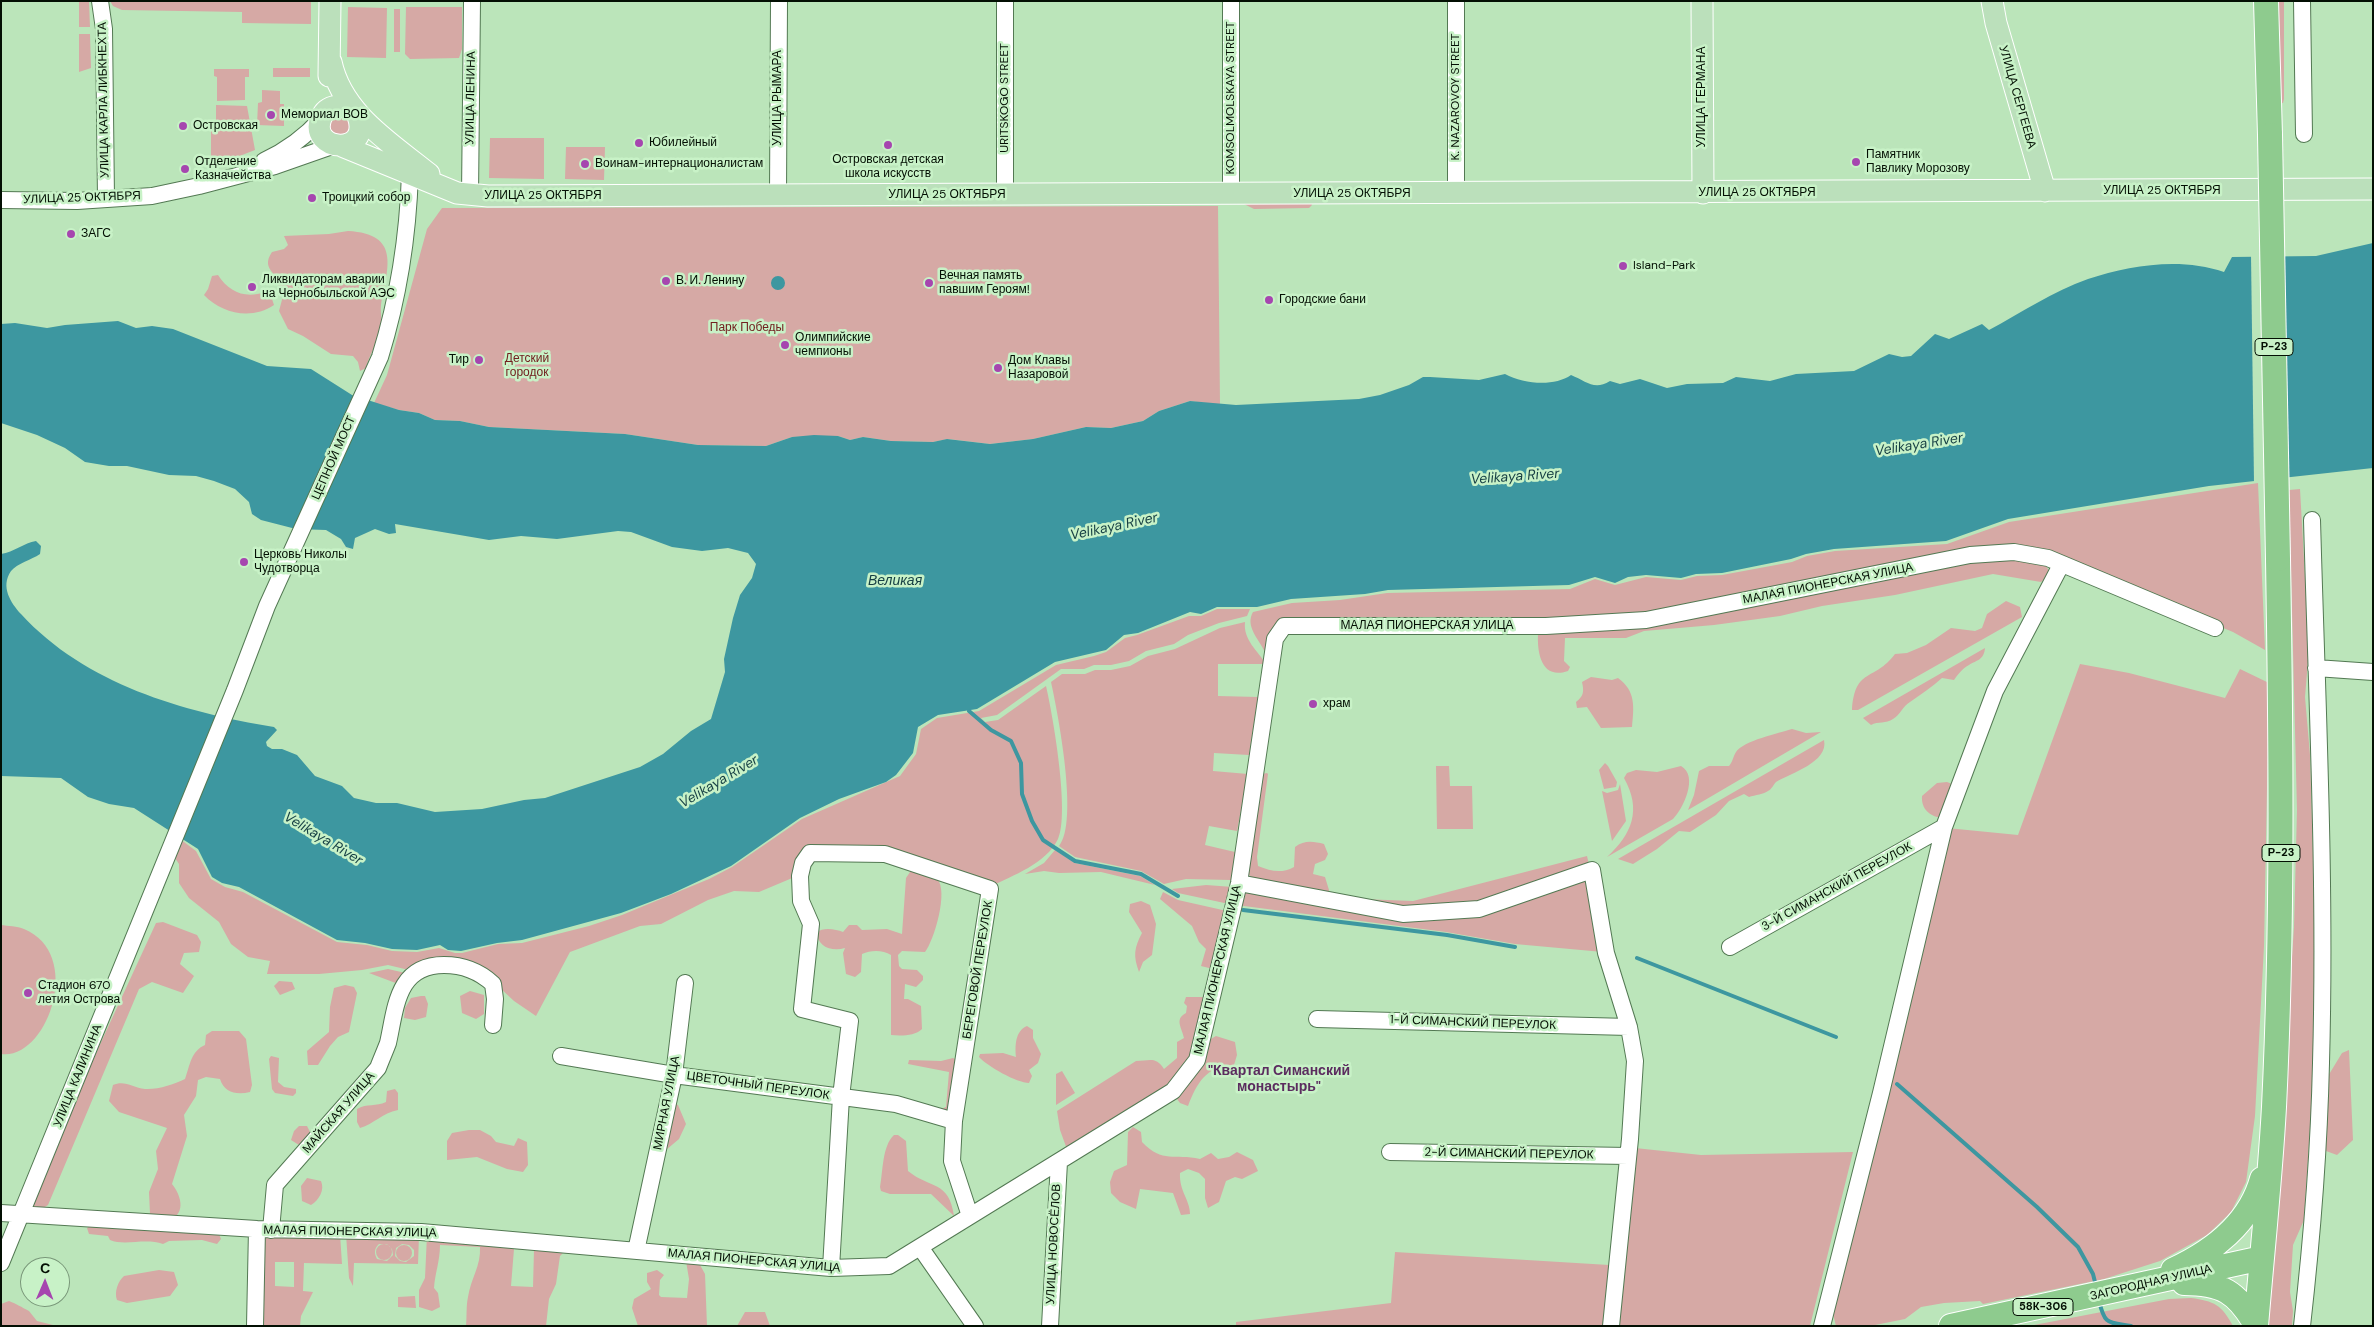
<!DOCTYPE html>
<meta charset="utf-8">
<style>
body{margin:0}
#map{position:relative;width:2374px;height:1327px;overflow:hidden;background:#bbe5ba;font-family:"DM Sans",sans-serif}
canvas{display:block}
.frame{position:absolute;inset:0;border:2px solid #030f03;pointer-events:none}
.north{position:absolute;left:20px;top:1257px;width:50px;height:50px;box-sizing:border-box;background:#c8f2c7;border:1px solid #799779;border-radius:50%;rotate:1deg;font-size:14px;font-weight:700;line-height:20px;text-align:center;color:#030f03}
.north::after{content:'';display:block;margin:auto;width:18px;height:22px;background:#a646af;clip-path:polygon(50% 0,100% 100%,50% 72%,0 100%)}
</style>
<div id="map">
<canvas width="2374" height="1327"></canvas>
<div class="frame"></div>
<div class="north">С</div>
</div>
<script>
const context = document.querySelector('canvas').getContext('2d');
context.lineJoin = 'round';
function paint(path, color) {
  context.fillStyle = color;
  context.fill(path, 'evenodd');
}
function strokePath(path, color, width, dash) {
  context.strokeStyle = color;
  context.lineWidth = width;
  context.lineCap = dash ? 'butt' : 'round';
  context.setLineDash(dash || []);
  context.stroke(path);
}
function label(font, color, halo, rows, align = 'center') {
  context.font = font + ' "DM Sans",sans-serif';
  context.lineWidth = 5;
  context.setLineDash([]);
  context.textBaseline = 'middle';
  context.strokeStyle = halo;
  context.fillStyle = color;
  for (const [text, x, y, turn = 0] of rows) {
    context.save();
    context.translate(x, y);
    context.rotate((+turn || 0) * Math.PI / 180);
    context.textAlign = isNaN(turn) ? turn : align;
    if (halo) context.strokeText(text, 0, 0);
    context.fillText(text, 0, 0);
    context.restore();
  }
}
paint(new Path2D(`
 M79,1h10l1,26h-11z
 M110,1h201v23l-69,-1v-11l-120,-2 -9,-4z
 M2275,1h9v98l-1,4 -8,1z
 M348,7l39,1 -1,50 -39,-1z
 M406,7h56v42l-3,9 -49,1 -5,-5z
 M394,9h6v43h-6z
 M79,34h11l1,34 -12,4z
 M273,68h37v9h-37z
 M214,69h35v8h-4v23l-28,1v-24l-3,-1z
 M262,90l18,1v13h4v22l-27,-1 1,-22 4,-1z
 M216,105l31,1 8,44 -44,17v-40h5z
 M333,114l16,2 2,16 -18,4 -5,-15z
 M490,138h54v41l-55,-1z
 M566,147h39l-1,33 -39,-1z
 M1310,200l2,5 -3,3 -55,1 -10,-5 4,-3z
 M1218,206l2,199 -30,-4 -31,10 -16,10 -32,7 -25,-1 -53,12 -43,5 -42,-5 -15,3 -42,-1 -28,-4 -13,3 -12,-4 -46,1 -26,9 -68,-1 -73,-11 -136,-7 -29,-6 -25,-1 -16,-7 -20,-3 -25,-7 13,-28 40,-146 15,-21z
 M348,231c53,3 40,36 33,74 -1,8 2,18 0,27 -4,12 -12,23 -15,36l-6,3 -2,-9 -5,-6 -22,-2 -28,-18 -15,-7 -9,-18 4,-15 -6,-13 1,-4c-9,-10 -14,-15 -6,-27l12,-3 4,-4 -4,-9 45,-2z
 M218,275c11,17 27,24 47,17l7,7 2,6c-22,15 -52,9 -70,-10l4,-6 4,-13z
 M2258,483l7,167 -32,-18 -111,-46 -109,-39 -366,70 -364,6 -13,30 -5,-1c-7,-14 -20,-26 -12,-40l39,-9 48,-3 47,-7 183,-4 25,-10 20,6 31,-8 35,3 16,-4 25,-1 70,-13 15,-6 28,-5 112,-7 62,-22z
 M2300,489l9,160 -4,48 5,58 4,134v177l-10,154 -11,25 -3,47 3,19 -1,15h-25l27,-399 3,-117 -8,-320z
 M2014,556l30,7 4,6v7l-7,6 -48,-8 -98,21 -73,11 -42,10 -66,9 -70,6 -18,7h-61l-1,23 6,6 -2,4c-26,9 -31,-17 -30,-37l434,-74z
 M2006,601l14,6 2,10 -164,93h-6c3,-43 22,-28 43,-56l12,-1 19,-8 25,-17 24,3 7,-3 5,-14z
 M1217,609h33l-3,7 -28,7 -31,12 -14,9 -28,7 -17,10 -18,4h-17l-10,4h-23l-64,46 -16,3 4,4 13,-2 48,-34c7,30 24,128 12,153 -12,25 -45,36 -68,48l-44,-15 -137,-22 -12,26 -38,16 -25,-1 -26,9 -47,24 -21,2 -70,26 -34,64 -22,-15 -31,-29 -70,-1 -25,-6 -26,5 -43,4h-52l3,-13 -22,-4 -17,-13 -12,-22 -30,-24 -10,-15v-19l-6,-9 7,-16 16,12 15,28 14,8 18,5 94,50 30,3 25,6 25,1 22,-4 16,5h7l36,-9 24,-1 67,-17 33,-11 87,-36 23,-12 70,-48 98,-43 16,-22 5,-25 16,-11 42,-7 77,-46 38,-9 12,-4 19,-14 12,-3 52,-19h12z
 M1245,622c-2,18 13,29 21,42h-48v32l40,1 -9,58 -35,-2 -1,18 35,3 -11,57 -28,-5 -4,19 30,7 -4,28 -45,-1 -22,5 -23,-13 -66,-14 -16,-11c20,-24 -1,-132 -8,-164l11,-8h23l10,-4h16l19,-4 18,-10 27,-7 45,-21z
 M1985,648c-1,12 -8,12 -16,17 -6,3 -11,9 -15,15l-12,-2c-10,9 -21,16 -32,24 -7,4 -10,13 -17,17 -7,5 -15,2 -22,6l-8,-7z
 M2080,664l49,9 96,25 15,-29 29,14 -5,263 -9,170 -9,66 -15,30 -24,23 -47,26 -56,18 -121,25 -3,-3 -36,2 -23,4 -16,12 -35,7h-34l-3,-12 114,-486 71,7z
 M1591,677l21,3 6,-2c18,13 16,29 14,49l-31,1 -14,-21 -10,1 -1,-6c8,-6 8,-11 6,-20z
 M1792,729l14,4 15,-1 -133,78 6,-15 5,-24 10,-5h20c4,-5 4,-9 7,-14 7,-11 43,-19 56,-23z
 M1824,740c5,22 -33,33 -48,42 -3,3 -4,7 -8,9 -4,3 -13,4 -19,6l-5,-3 -15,7 -13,14 -26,17 -11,-1 -22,18 -24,15 -15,-5z
 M1605,763l3,3 9,16 -1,5 -12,2 -5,-19z
 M1436,766h13l1,20h22l1,43h-36z
 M1681,766c18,10 2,43 -8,53l-66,38c25,-23 35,-47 17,-79l3,-5 9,-3 21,2z
 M1267,773l1,1 -11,83 1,9c13,5 23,8 36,1l1,-20c9,-7 18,-6 29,-3l4,10 -3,6 -10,4 -2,10 12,3 4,13v6l-73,-14 -7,-7 -1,-6 14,-95z
 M1947,782l5,2 -9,34c-13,-1 -22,-9 -21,-22l15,-13z
 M1620,784l6,37 -14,20 -10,-50 5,2 11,-3z
 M1055,850l20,13 65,13 15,9 -54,-13 -42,1 -15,-2 -19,3 19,-11z
 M1587,856l3,13 -111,38 -76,6 -67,-15 77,3z
 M915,870c7,2 17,4 22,9 12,11 -3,62 -12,73l-23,-1 -4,4 1,11 3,3 15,1 6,6v4l-7,7 -11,-3 -1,15h4l13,7 1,23c-7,7 -21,7 -31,6v-80c-8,-5 -20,-5 -29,-1l-1,18 -6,5 -9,-3 -3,-21 2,-5c-13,4 -28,-1 -28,-16 6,-5 19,-3 26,0l6,-7h8l5,5 25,-1 15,5 4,-56 4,-6z
 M1589,873l14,79 -88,-8 -69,-12 -210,-27 5,-18 162,30 76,-5z
 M1206,885l27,2 -4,17 -51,-11 -6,-4z
 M1163,892l15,8 49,11 -14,58 -12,-3 5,-17 -7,-7 -7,-16 -32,-27z
 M1141,901l9,4 6,19 -4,31 -9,7 -4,10c-6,-16 -5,-24 3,-39l-13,-21 1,-8z
 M163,922l34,13 4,7 -2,10 -15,1 -4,11 14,12 -11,17 -31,-11 -13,7 -91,216 -8,5 -14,-5 130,-282z
 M1,925c7,1 16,1 23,4 61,25 23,132 -23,125z
 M388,969l22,5 -9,11 -32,-12z
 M279,981l13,1 3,7 -15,6 -6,-9z
 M345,985l9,2 3,6 -8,39 -11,5 -8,9 -12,19h-10l-1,-14 22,-19 1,-25 4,-19z
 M470,991l14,4v19l-8,5 -14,-6 -2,-17z
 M421,996h4l3,8 -2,13 -11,3 -11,-2 1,-10 6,-10z
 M1186,997h21l-15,62 -24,31 -100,62 -8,-22 -3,-19 79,-50c13,0 20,-5 28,8l13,-11v-16l7,-4c-2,-10 -10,-19 2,-25l1,-7 -3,-3z
 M1027,1026l6,4v8l8,16 -3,9 -9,7 3,6 -3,7c-12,0 -42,-17 -50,-26l1,-3 23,-1 13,4c-1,-11 -1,-26 11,-31z
 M212,1031h27l7,8 6,46 -2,7c-13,3 -26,1 -30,-13l-14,-2 -8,3 -2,16 -12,19 3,21 -15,48c18,23 6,45 -22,30l-1,-22 9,-23 -2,-18 11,-23 -48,-16 -10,-11 4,-16c12,-5 20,3 32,4 12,1 30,-5 40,-10 5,-14 6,-28 20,-34l1,-10z
 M1216,1036l19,6 2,13 -3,10c-28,1 -37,18 -46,41l-8,-3 -3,-4c12,-21 31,-33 32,-59z
 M2349,1050l4,90 -16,15 -11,-4 -1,-70 17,-28z
 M271,1056l8,2 -1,24 6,5 12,2v4l-3,3 -18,-3 -3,-4 -3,-30z
 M953,1058l6,3 -7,51h-19l13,-5 3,-35 -41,-8 1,-4 32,1z
 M1062,1071l13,22 -19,12v-31z
 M395,1089l3,4v17c-16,3 -24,14 -38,18l-3,-6v-13c10,-6 19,-2 29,-7l1,-11z
 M674,1103l4,2 8,19 -7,15 -13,11z
 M299,1126h8l4,8 -8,10 -4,1 -8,-5 3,-9z
 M1133,1127l8,5 1,10c21,22 32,11 58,17l11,-6 7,6 11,-2 8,-5 16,8 5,11 -16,8 -7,-2 -9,4 -7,21 -11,6 -3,-10v-19l-6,-6 -11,-4 -8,4c-1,18 10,27 10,41l-9,1 -8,-22 -33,-4 -4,20 -16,-7 -9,-9 -1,-11 4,-11 13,-6 1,-33z
 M469,1130h11l11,6 5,6 18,4 4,-8 9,4 1,23 -5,7 -16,-3 -30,-12 -30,3v-19l5,-8z
 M894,1135h4l8,6 2,30c22,18 41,9 46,45l-23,-22h-41l-9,-3 -1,-4c3,-15 2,-41 14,-52z
 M1635,1148l66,7 152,-3 -43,174h-192z
 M307,1178l14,3c4,9 -2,19 -10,24l-9,-4 -1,-15z
 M90,1226l129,8 2,5 -4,5 -15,-4 -33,1 -6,3c-17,-6 -39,2 -53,-4l-2,-4 -19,-2 -2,-6z
 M260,1232l80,2 2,30 -38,-1 -1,28 10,1 -12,24 -1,10h-42zM275,1262h19v25l-19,-1z
 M346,1234l73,1 -1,29 -64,-1 -1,23 -4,-8zM379,1244h8l5,5 1,6 -6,6 -10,-2c-3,-6 -3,-10 2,-15zM402,1244l7,1 5,5v6l-8,6 -6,-1 -5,-5 1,-8z
 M427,1235l138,16 -5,5 -4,28 -7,15 -3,27h-80c1,-10 0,-20 2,-29 3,-19 13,-31 12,-50l-40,-2c0,16 -5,28 -6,43l4,5 2,14 -8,4 -13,-4v-17l6,-12zM514,1249l20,1 -1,37 -22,-1z
 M376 1252a8 8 0 1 1 16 0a8 8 0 1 1-16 0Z
 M396 1253a8 8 0 1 1 16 0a8 8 0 1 1-16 0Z
 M1395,1252l214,13 -6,61h-367v-4l155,-19z
 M686,1261l13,2 6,11 2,52h-69l-6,-18 2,-9 17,-10 -4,-7v-9l10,-3 7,5 -4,5 -1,15 2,2 26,1 2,-19z
 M159,1270l15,2 4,13 -8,11 -43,7 -10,-3c-3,-8 1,-19 7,-24z
 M415,1296l1,12 -18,-1v-10z
 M2191,1298c23,3 31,7 42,28h-204l140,-27z
 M9,1301c8,3 12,6 20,10l8,10 20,5h-56v-22z
 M745,1312h20l5,14h-33z`), '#d6a9a5');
paint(new Path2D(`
 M2373,243v225l-164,18 -201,33 -62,22 -112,8 -28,5 -15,5 -69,14 -26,1 -15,4 -35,-3 -18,2 -13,6 -20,-6 -26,8 -181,5 -23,4 -74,5 -34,8h-40l-16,7 -11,-2 -52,21 -14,2 -18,15 -51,12 -78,47 -39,6 -20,12 -5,26 -17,22 -10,7 -47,17 -39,19 -69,48 -60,28 -50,19 -99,27 -25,3 -36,8 -13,-1 -8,-5 -23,5 -25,-1 -27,-6 -28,-3 -98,-53 -17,-4 -10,-6 -14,-28 -64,-41 -25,-4 -21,-7 -27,-19 -60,-2v-222c13,-2 23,-11 35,-13l5,5 -1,8c-9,6 -22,9 -29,17 -11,16 0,32 10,43 64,70 162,98 253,113l3,3 -11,12 1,4 5,3h10l15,6 18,21 27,10 12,12 22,5h21l38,9 47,-3 42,-9 21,-2 95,-31 23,-13 28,-23 20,-12 14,-47 -1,-13 9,-41 7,-23 12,-17 4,-14 -8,-11 -20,-5 -26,3 -30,-4 -41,-15 -13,-1 -61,8 -36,-3 -32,4 -94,-16 1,9 -7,1 -14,-5 -20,9 -2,11 -7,-2 -5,-8 -15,-9 -30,-1 -35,-9 -9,-6 -3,-12 -14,-13 -21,-8 -18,-5 -27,-1 -42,-9h-18l-24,-4 -20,-14 -28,-13 -36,-12v-99l14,-1 32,5 18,-3 53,-4 18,7 16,-2 21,3 94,37 44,3 41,26 47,15 20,3 16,7 25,1 29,6 136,7 73,11 68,1 26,-9 22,-2 24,1 12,4 13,-3 28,4 42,1 14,-3 43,5 43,-5 53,-12 25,1 32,-7 16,-10 31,-10 46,4 123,-6 21,-4 29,-10 14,-8h7l49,3 26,-6c19,10 49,13 66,1 15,6 23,16 39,6l10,3 20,-5 27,9 20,-4 36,-1 13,-6 34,4 26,-7 58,-3 35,-17 13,3 9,-1 24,-22 14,5 33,-15 7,6c32,-17 64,-39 99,-51 42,-14 93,-22 136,-7l8,-15 84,-1z
 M771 283a7 7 0 1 1 14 0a7 7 0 1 1-14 0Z`), '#3d97a0');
paint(new Path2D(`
 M2278,254l5,226 -29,3 -3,-228z`), '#bbe5ba');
strokePath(new Path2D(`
 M969,711l22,19 20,11 10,22 1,31 10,27 11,19 32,21 66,13 37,22
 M1243,910l204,25 68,12
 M1637,958l199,79
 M1897,1084l140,123 41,40 15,27 3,12
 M2099,1301c6,24 8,21 32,25`), '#3d97a0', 4);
const minor = new Path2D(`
 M100,1l4,28 2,170
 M1456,1v192
 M2302,1l2,133
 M264,161c21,-10 41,-24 57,-42
 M1005,194v-193
 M470,195l2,-194
 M778,195l1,-194
 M1231,195v-194
 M1,200l76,1 75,-5 47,-10 76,-20 60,-21
 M2316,668l57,4
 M1239,883l164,31 76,-5 113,-39 14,83 23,74 6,34 -5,78 -19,187
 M1730,947l214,-120
 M1317,1019l312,8
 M561,1056l113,19 222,29 58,17
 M1390,1152l238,4
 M1,1213l256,16 164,3 410,36 58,-2 284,-175 24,-31 42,-177 36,-244 9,-13h262l100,-6 324,-65 44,-3 34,6 167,70
 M271,1230l4,-45 103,-117c3,-8 7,-17 10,-25 8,-36 9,-78 56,-78 20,0 35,6 49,19l2,15 -2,26
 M920,1247l55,79
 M636,1251l38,-176 11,-92
 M1,1263l234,-573 32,-84 113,-249c19,-61 28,-120 30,-184
 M831,1268l10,-171 9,-76 -48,-12 9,-85 -10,-23 -1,-25 3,-13 7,-10 75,1 105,35 -36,232 -2,40 18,55
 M255,1326l2,-97
 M1050,1326l9,-164
 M1822,1326l59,-233 63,-266 51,-136 66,-126
 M2302,1326c10,-88 17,-175 19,-263 5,-180 -4,-362 -9,-543`);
const major = new Path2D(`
 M1702,1l1,192
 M1992,1l4,22 49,168
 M331,62c11,52 60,81 98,112
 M329,76l1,-75
 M354,111c-11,-8 -27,-7 -33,7 -13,34 51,39 37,-2
 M342,146l115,47 31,3 1885,-7`);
const highway = new Path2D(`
 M2266,1l4,134
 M2173,1270c39,-18 77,-47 89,-91
 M2184,1283c38,0 53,9 72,42
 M1951,1326l311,-68
 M2256,1326c6,-73 14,-146 18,-219 9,-183 7,-366 4,-548`);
strokePath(minor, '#537953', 18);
strokePath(major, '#fff', 23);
strokePath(highway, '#fff', 26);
strokePath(minor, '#fff', 16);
strokePath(major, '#bbe0bb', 21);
strokePath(highway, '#8ecb8e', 24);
const highwayBridge = new Path2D(`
 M2270,135l8,424`);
strokePath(highwayBridge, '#fff', 26, []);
strokePath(highwayBridge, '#8ecb8e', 24);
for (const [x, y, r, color] of [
 [271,115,5,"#a646af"],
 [183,126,5,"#a646af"],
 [639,143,5,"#a646af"],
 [888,145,5,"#a646af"],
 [1856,162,5,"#a646af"],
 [585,164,5,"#a646af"],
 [185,169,5,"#a646af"],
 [312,198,5,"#a646af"],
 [71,234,5,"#a646af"],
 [1623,266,5,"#a646af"],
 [666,281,5,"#a646af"],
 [929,283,5,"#a646af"],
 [252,287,5,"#a646af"],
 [1269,300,5,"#a646af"],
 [785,345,5,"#a646af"],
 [479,360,5,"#a646af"],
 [998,368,5,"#a646af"],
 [244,562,5,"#a646af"],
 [1313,704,5,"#a646af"],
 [28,993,5,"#a646af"]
]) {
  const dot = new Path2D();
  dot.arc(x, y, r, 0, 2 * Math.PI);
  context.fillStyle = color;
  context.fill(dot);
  strokePath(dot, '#c8f2c7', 2);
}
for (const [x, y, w] of [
 [2274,347,38],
 [2281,853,38],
 [2043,1307,60]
]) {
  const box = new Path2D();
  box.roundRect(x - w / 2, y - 8.5, w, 17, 4);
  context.fillStyle = '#c8f2c7';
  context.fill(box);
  strokePath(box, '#030f03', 1);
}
label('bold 11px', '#030f03', null, [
 ["Р-23",2274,347],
 ["Р-23",2281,853],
 ["58К-306",2043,1307]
]);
label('12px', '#030f03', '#c8f2c7', [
 ["K. NAZAROVOY STREET",1456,97,-90],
 ["УЛИЦА ГЕРМАНА",1702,97,-90],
 ["УЛИЦА СЕРГЕЕВА",2017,97,74],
 ["УЛИЦА ЛЕНИНА",471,98,-89],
 ["УЛИЦА РЫМАРА",778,98,-90],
 ["URITSKOGO STREET",1005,98,-90],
 ["KOMSOLMOLSKAYA STREET",1231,98,-90],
 ["УЛИЦА КАРЛА ЛИБКНЕХТА",104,100,-91],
 ["УЛИЦА 25 ОКТЯБРЯ",2162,191],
 ["УЛИЦА 25 ОКТЯБРЯ",1757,193],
 ["УЛИЦА 25 ОКТЯБРЯ",1352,194],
 ["УЛИЦА 25 ОКТЯБРЯ",947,195],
 ["УЛИЦА 25 ОКТЯБРЯ",543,196],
 ["УЛИЦА 25 ОКТЯБРЯ",82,198,-2],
 ["ЦЕПНОЙ МОСТ",334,458,-66],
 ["МАЛАЯ ПИОНЕРСКАЯ УЛИЦА",1828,584,-11],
 ["МАЛАЯ ПИОНЕРСКАЯ УЛИЦА",1427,626],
 ["3-Й СИМАНСКИЙ ПЕРЕУЛОК",1837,887,-29],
 ["БЕРЕГОВОЙ ПЕРЕУЛОК",978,970,-81],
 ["МАЛАЯ ПИОНЕРСКАЯ УЛИЦА",1218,970,-77],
 ["1-Й СИМАНСКИЙ ПЕРЕУЛОК",1473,1023,2],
 ["УЛИЦА КАЛИНИНА",78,1076,-68],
 ["ЦВЕТОЧНЫЙ ПЕРЕУЛОК",758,1086,8],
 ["МИРНАЯ УЛИЦА",667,1103,-79],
 ["МАЙСКАЯ УЛИЦА",339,1113,-49],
 ["2-Й СИМАНСКИЙ ПЕРЕУЛОК",1509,1154,1],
 ["МАЛАЯ ПИОНЕРСКАЯ УЛИЦА",350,1232,1],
 ["УЛИЦА НОВОСЁЛОВ",1054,1244,-87],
 ["МАЛАЯ ПИОНЕРСКАЯ УЛИЦА",754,1261,5],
 ["ЗАГОРОДНАЯ УЛИЦА",2151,1283,-13]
]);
label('12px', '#030f03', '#c8f2c7', [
 ["Мемориал ВОВ",281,115],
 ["Островская",193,126],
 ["Юбилейный",649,143],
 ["Памятник",1866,155],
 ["Павлику Морозову",1866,169],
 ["Островская детская",888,160,"center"],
 ["школа искусств",888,174,"center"],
 ["Отделение",195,162],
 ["Казначейства",195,176],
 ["Воинам-интернационалистам",595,164],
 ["Троицкий собор",322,198],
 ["ЗАГС",81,234],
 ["Island-Park",1633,266],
 ["Вечная память",939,276],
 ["павшим Героям!",939,290],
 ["Ликвидаторам аварии",262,280],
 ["на Чернобыльской АЭС",262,294],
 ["В. И. Ленину",676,281],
 ["Городские бани",1279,300],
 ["Олимпийские",795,338],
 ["чемпионы",795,352],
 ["Тир",469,360,"right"],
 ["Дом Клавы",1008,361],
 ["Назаровой",1008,375],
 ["Церковь Николы",254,555],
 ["Чудотворца",254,569],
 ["храм",1323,704],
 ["Стадион 670",38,986],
 ["летия Острова",38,1000]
], 'left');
label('12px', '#722020', '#c8f2c7', [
 ["Парк Победы",747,328],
 ["Детский",527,359],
 ["городок",527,373]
]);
label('italic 14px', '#153e43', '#c8f2c7', [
 ["Velikaya River",1919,445,-9],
 ["Velikaya River",1515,477,-4],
 ["Velikaya River",1114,527,-12],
 ["Великая",895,581],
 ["Velikaya River",719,782,-31],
 ["Velikaya River",323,839,31]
]);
label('bold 14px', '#5b2c5f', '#c8f2c7', [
 ["\"Квартал Симанский",1279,1071],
 ["монастырь\"",1279,1087]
]);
</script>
